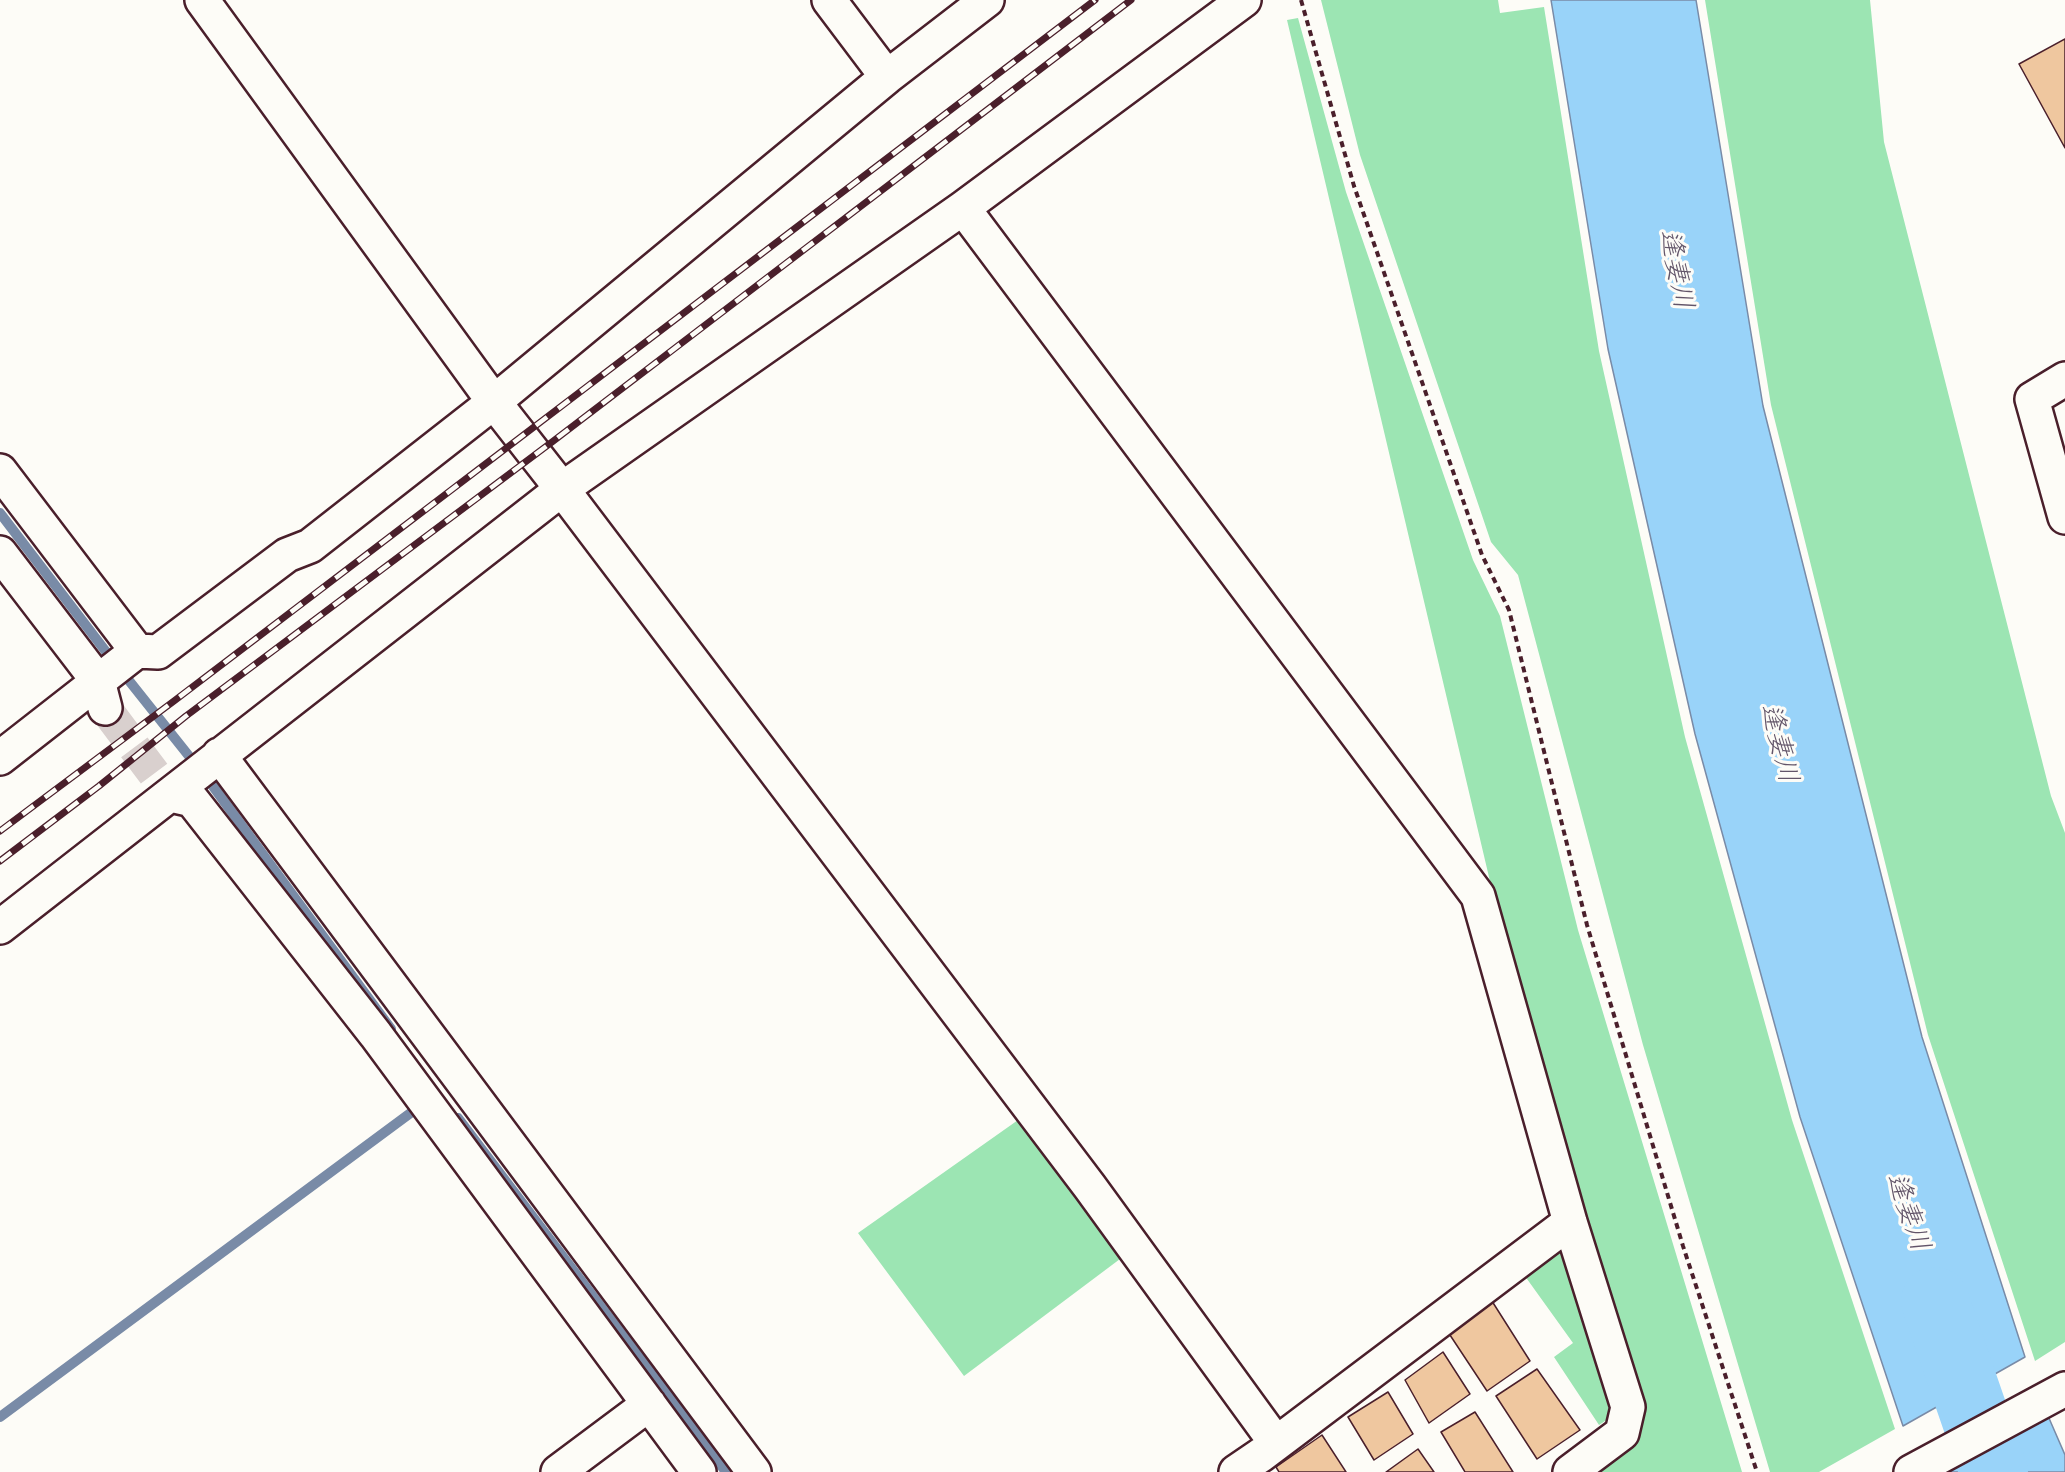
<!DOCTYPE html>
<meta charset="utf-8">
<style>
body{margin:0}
canvas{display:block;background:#fdfcf7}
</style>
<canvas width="2065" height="1472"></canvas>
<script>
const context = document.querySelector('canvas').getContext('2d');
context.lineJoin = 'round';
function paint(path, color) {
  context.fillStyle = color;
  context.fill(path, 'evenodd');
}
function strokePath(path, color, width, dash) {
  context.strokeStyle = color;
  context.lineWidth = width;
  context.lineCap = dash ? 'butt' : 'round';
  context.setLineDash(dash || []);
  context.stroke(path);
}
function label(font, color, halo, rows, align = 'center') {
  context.font = font + ' "Indie Flower","Klee One",sans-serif';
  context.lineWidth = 6;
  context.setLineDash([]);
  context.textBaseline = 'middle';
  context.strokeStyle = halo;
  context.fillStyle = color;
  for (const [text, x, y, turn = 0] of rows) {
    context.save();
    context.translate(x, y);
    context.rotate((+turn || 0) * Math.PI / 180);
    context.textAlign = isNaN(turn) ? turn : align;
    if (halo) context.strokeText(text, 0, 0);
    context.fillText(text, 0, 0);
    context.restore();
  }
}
paint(new Path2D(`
 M1321,0h177l2,13 44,-6 55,344 86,386 107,383 103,309 -76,43h-49l-127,-427 -125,-470 -27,-33 -131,-387z
 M1705,0h165l14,142 167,654 14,37v509l-30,19 -107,-326 -157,-630z
 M1298,18l48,174 127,368 27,56 78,314 164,542h-140l-4,-7 38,-23 8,-27 -65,-209 -86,-312 -206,-874z
 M1028,1113l100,140 -164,123 -106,-143z
 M1564,1239l56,172 -21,14 -45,-68 19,-14 -51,-71z`), '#9ce5b3');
const water = new Path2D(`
 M1551,0h145l67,406 159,631 103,320 -122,69 -103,-309 -105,-383 -87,-385z
 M2045,1409l20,46v17h-134z`);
paint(water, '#99d3f9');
strokePath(water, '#798ba7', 1.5);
strokePath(new Path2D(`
 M0,513l107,140 105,132 179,244
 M458,1118l268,354
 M0,1417l424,-314`), '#798ba7', 10);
strokePath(new Path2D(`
 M1935,1301l59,171`), '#99d3f9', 68);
const building = new Path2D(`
 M2065,39v109l-46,-84z
 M1490,1298l40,63 -43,30 -41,-62z
 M1443,1352l27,42 -41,29 -24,-43z
 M1537,1369l43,61 -43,29 -41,-63z
 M1388,1392l25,42 -39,26 -26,-43z
 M1475,1412l38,60h-48l-24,-40z
 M1322,1435l24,37h-67l-3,-5z
 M1418,1449l16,23h-48z`);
paint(building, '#efc79f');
strokePath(building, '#4a1f2b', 1.5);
strokePath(new Path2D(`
 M105,708l65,87`), '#d9d0ce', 33, [33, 16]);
const minor = new Path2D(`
 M829,0l58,77 100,-77
 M1244,0l-281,208 -401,281 528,698 186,256
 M963,208l515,688 92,326 58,185 -6,26 -52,39
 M2065,379l-33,20 33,118
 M0,471l137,180
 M0,553l98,128 7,27
 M219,755l535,717
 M0,758l137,-107 21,1 129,-97 23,-9 184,-144 393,-325
 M170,795l22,5 184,235 323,437
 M0,927l562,-438 -68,-87 -292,-402
 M558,1472l91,-68
 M1236,1472l25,-17 309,-233
 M1911,1472l154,-83`);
strokePath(minor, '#4a1f2b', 38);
strokePath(new Path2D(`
 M1301,0l53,186 128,369 27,55 78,315 96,321 74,226`), '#4a1f2b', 4, [6, 4.5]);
strokePath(minor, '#fdfcf7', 33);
const rail = new Path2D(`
 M0,831l174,-130 921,-701
 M0,861l99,-75 87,-70 366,-274 579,-442`);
strokePath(rail, '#4a1f2b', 7);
strokePath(rail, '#fdfcf7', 4.5, [14]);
label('italic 27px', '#625569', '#fdfcf7', [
 ["逢妻川",1673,270,79],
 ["逢妻川",1776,744,76],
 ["逢妻川",1905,1213,71]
]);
</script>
